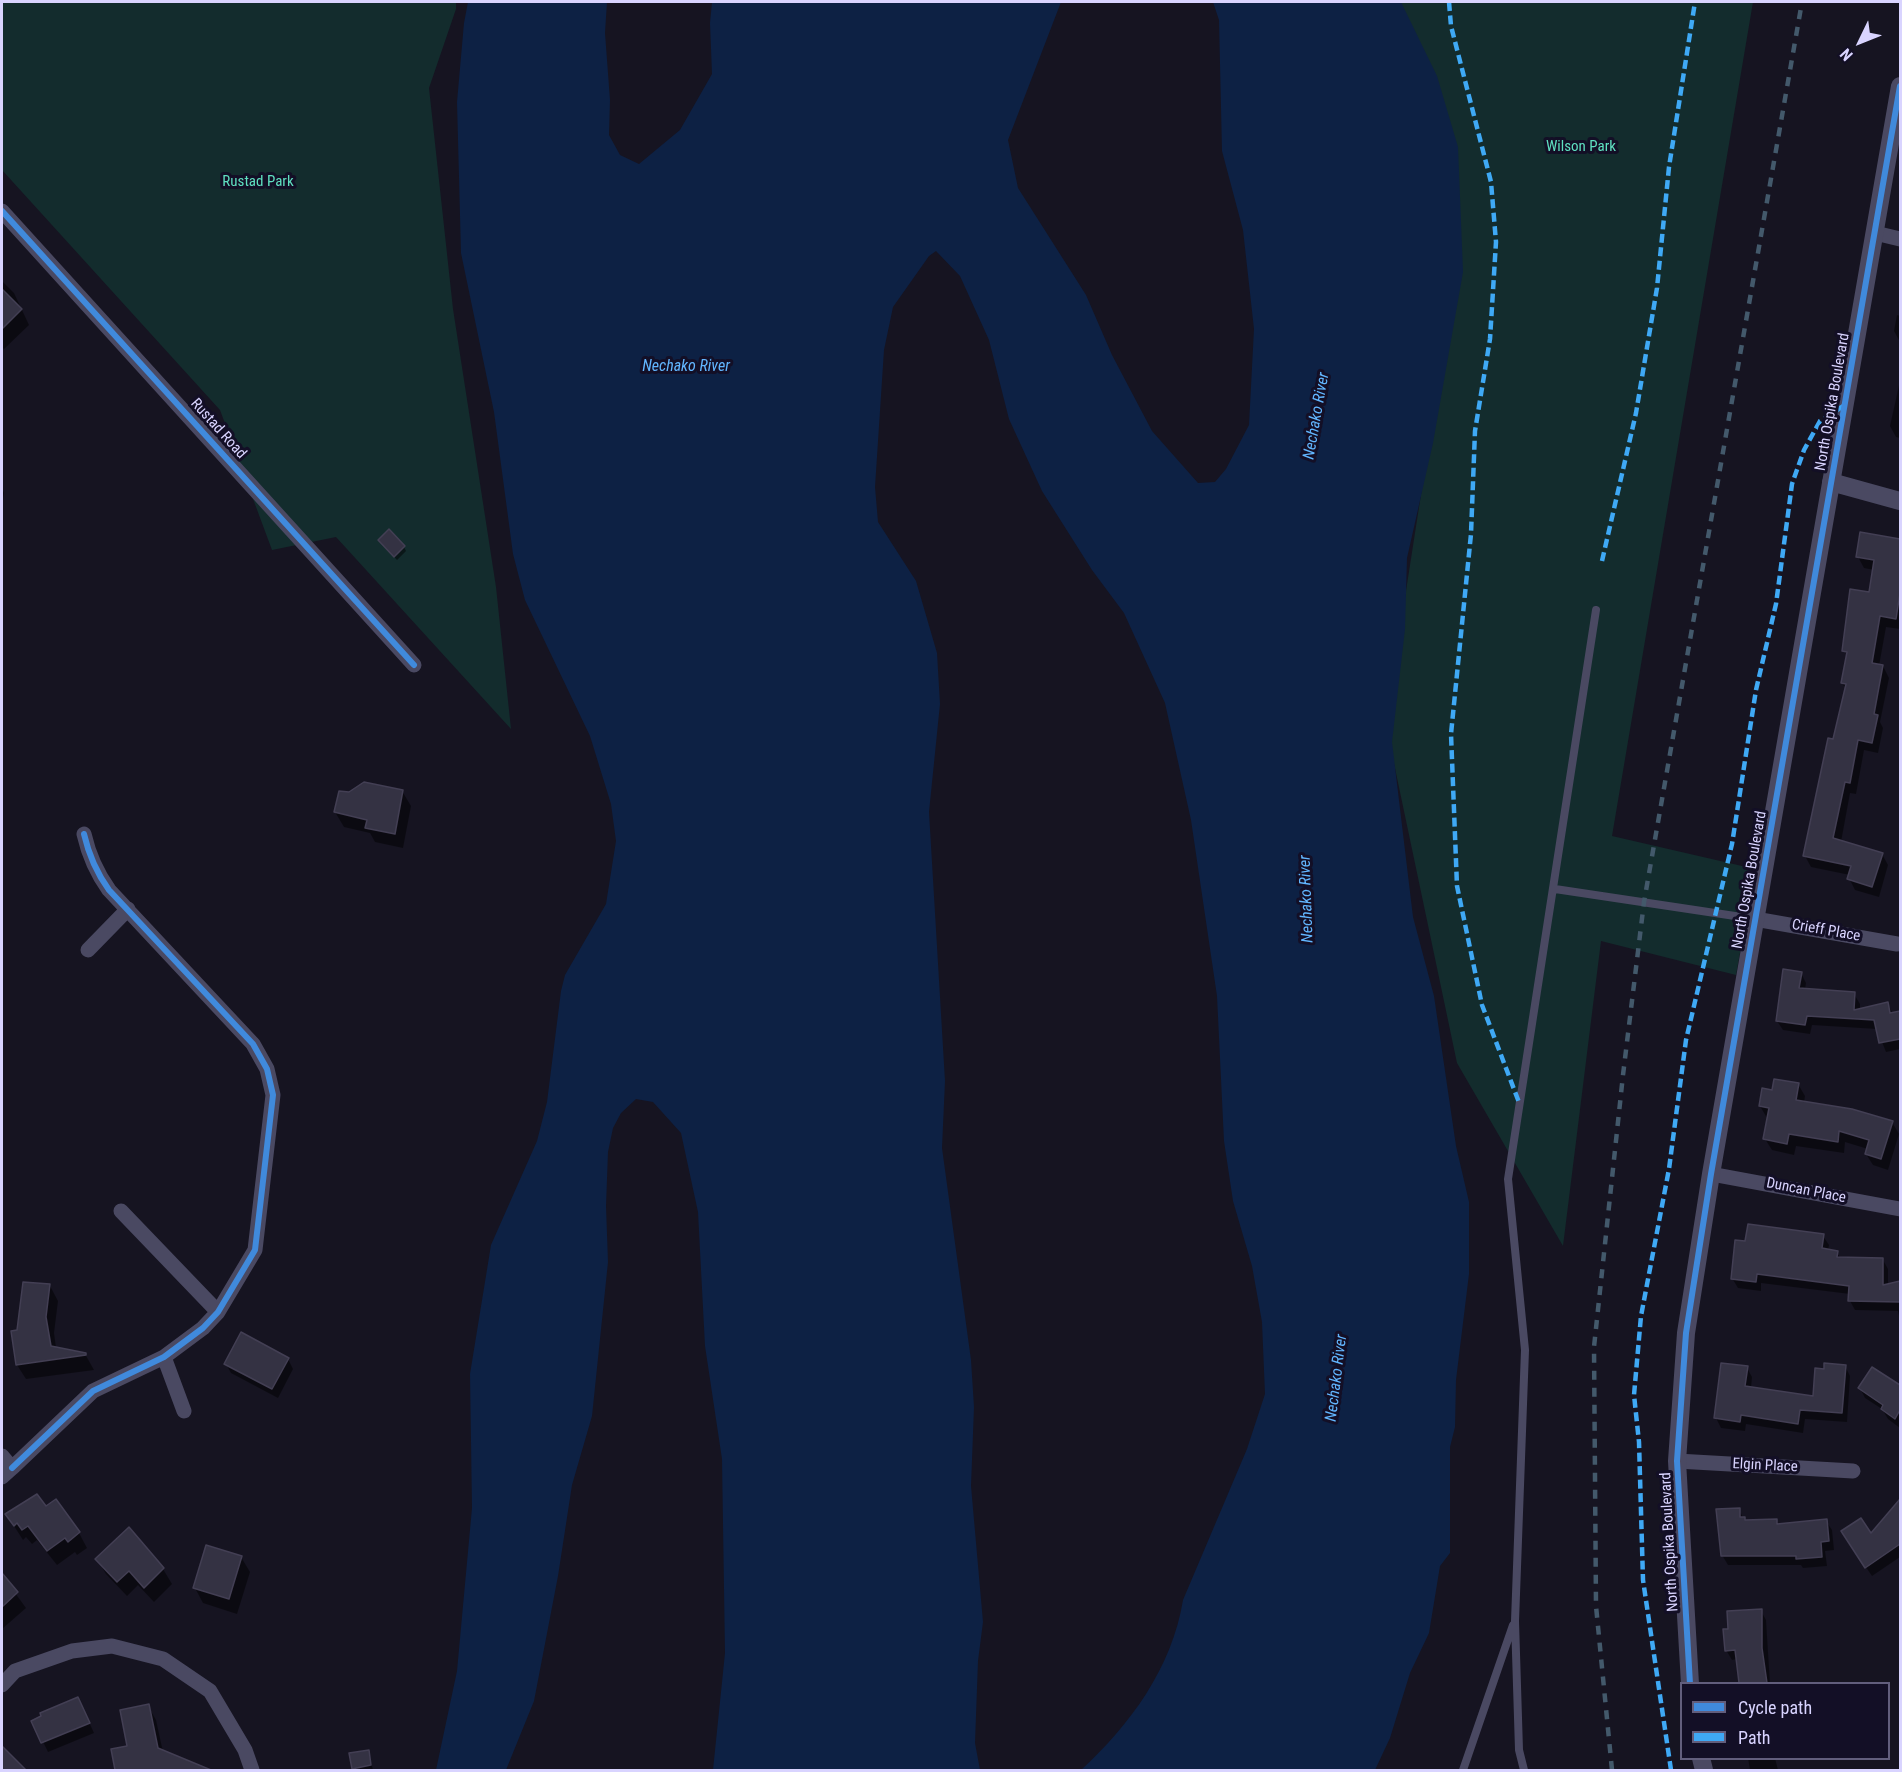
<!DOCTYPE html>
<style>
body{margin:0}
#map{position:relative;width:1902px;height:1772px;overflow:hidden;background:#161421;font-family:"Roboto Condensed",sans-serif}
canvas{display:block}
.frame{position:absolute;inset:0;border:3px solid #d9d4ff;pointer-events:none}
.legend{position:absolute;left:1680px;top:1682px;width:210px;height:78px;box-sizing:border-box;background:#130f26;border:2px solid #625e7d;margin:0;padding:8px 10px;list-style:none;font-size:18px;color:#d9d4ff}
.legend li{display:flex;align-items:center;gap:12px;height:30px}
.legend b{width:30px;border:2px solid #625e7d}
.north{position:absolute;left:1830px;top:12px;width:60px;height:60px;-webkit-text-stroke:4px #130f26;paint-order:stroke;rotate:227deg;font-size:16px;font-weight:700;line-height:24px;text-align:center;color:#d9d4ff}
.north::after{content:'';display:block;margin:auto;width:21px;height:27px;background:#d9d4ff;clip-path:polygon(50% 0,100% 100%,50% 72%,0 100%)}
</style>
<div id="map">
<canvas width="1902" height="1772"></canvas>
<div class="frame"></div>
<ul class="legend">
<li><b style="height:8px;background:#408adc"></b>Cycle path</li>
<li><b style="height:8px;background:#3fa9f5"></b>Path</li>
</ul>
<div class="north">N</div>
</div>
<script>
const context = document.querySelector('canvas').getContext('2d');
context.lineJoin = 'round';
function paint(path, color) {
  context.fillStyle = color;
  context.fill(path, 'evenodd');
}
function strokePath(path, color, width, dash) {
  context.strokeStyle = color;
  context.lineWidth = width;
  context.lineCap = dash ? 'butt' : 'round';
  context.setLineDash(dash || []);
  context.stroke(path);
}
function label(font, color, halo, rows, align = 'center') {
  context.font = font + ' "Roboto Condensed",sans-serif';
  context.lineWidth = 6;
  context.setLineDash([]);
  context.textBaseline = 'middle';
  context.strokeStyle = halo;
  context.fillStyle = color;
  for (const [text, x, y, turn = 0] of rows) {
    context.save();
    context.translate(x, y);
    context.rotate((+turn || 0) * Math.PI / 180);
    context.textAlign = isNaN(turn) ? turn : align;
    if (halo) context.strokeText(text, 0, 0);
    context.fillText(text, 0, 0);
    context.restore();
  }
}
paint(new Path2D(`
 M2,2h454v7l-27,79 24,221 43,278 15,142 -175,-192 -64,13 -52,-140 -218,-240z
 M1385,2h368l-141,834 143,33 -19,106 -135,-34 -38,305 -106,-183 -69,-328 -1,-22 44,-283z`), '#132c2d');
paint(new Path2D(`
 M468,2h139l-2,31 5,67 -1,35 11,20 19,9 41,-34 32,-56 -2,-51 2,-21h349l-53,138 10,48 68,107 26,60 40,76 46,52 17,-1 11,-13 23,-44 5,-96 -11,-99 -21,-79 -3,-131 -6,-18h188l36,74 21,71 5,125 -30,171 -26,115 -2,71 -13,113 21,175 21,79 22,150 13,56v72l-13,106 -1,47 -5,20v106l-10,13 -11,67 -19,40 -20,65 -15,32h-294c49,-45 91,-102 102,-170l64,-151 18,-55 -3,-72 -10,-56 -19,-65 -9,-60 -7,-145 -26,-176 -26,-117 -41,-90 -32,-43 -50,-79 -33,-72 -20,-79 -29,-64 -24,-25 -7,5 -36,51 -9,43 -9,137 3,35 38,59 21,72 3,51 -11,108 16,269 -3,67 29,212 3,47 -3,79 12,136 -5,39 -3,82 5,27h-267l12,-117 -3,-194 -17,-113 -7,-134 -17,-79 -28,-31 -17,-3 -15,14 -8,15 -5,24 -2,54 2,56 -16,154 -20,69 -14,91 -24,125 -28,69h-70l21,-99 15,-163 -2,-134 21,-129 46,-104 10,-39 14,-111 4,-16 41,-71 10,-63 -5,-37 -21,-68 -65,-136 -12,-46 -19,-142 -33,-159 -4,-151 7,-79z`), '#0d2144');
paint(new Path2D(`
 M2,281l12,12 15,32 -25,24 -2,-2z
 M1897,315l3,1v26l-6,-11z
 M1900,381v57l-4,-1 -6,-11z
 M2,488l2,5 -2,11z
 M1861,534l39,6v89l-14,-2 -7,39h4l6,12 -9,44 3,6 -5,25 -14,-3 -8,44 -6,-1 -9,49 41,12 6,11 -9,32 -24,-7 -6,-12 1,-3 -39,-8 -6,-11 41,-167 -4,-6 6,-26 -4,-7 26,-56 4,-24 -10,-2 -6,-11z
 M382,544l22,3 2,4 -9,9z
 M402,791l9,15 -8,42 -28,-6 -5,-9 -26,-6 -9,-15z
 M1801,973l5,10 -1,7 49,4 6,10v6l27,-7 6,11 7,-2v37l-14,3 -9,-23 -65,-4 -2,9 -27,-4 -6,-9z
 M1798,1084l7,12 -1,7 88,19 7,12 -11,36 -15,-5 -7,-11 2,-5 -23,-7 -1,11 -48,-7 -2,9 -22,-5 -7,-11 2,-21 -7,-12 13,-14z
 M1823,1236l6,9 -1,6 9,2 4,6 42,1 5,9v16l12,-3v38l-2,-9 -43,-1 -5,-9v-7l-89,-11v8l-23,-3 -6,-10z
 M50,1286l8,15 -4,32 2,15 29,6 9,16 -68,9 -9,-14 1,-34z
 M288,1359l5,10 -15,29 -47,-25 -5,-9z
 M1845,1366l5,10 -3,46 -42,-3 -2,14 -57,-9 -1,7 -24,-3 -5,-10 31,-50 5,9 -1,11 63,9 11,-27z
 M1873,1369l27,18v41l-12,-9 -6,-10 -17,-11 -5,-10z
 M1900,1502v55l-28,19 -24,-35 23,-5z
 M46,1509l33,24 8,15 -10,7 -2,-3 -18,13 -20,-25 -5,4 -6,-7 -3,3 -16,-25z
 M1739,1510l6,11 31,-1 3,5 47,-4 6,9 2,20 -9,1 2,15 -24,2 -2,-3h-73l-6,-10z
 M128,1529l35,40 9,15 -18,18 -16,-17 -11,11 -21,-22 -9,-15z
 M241,1557l9,15 -13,42 -34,-11 -8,-15z
 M2,1575l24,33 -24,21z
 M1761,1611l5,9 4,64h-30l-3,-25 -5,1 -6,-10z
 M78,1698l16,35 -46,19 -15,-31z
 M148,1706l8,14 7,32 33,14 3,4h-82l-4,-20 16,-3z
 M3,1750l20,20h-21z
 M368,1751l5,19h-19l-1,-2z
 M1748,1758h27l3,12h-28z`), '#0007');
const building = new Path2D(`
 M2,289l20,20 -20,20z
 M389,529l16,17 -11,11 -16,-17z
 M1860,532l40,7v54l-4,26 -16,-3 -8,47 11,2 -9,49 4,1 -6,28 -14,-3 -8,43 -5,-1 -12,56 50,15 -11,34 -25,-8 4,-13 -48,-10 25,-118 5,1 13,-55 -5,-1 6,-31 -5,-1 8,-62 19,3 5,-32 -18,-3z
 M364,782l39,8 -8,44 -30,-6 2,-8 -33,-8 5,-21 10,1z
 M1783,969l19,3 -3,16 56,4 -1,18 34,-8 2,11 10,-2v28l-21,4 -5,-23 -67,-4 -2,9 -29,-4z
 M1774,1079l25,4 -3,17 56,9 41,12 -12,38 -16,-5 4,-14 -30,-9 -1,11 -49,-8 -2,10 -24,-5 6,-31 -10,-2 3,-18 10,2z
 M1748,1224l76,10 -2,14 16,3 -1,6 46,1v27l17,-4v21l-52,-1 1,-15 -92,-12 -1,8 -25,-3 4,-39 10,1z
 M23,1282l27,2 -4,33 5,29 35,7v2l-70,10 -5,-34 6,-1z
 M241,1332l48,26 -17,31 -48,-25z
 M1721,1363l27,3 -3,20 68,10 2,-28 9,1v-6l22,2 -4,48 -42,-3 -2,14 -57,-9 -1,7 -26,-4z
 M1872,1367l28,18v25l-5,9 -14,-10 2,-4 -25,-17z
 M37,1494l9,12 10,-7 24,33 -12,10 -3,-4 -18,13 -19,-25 -6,4 -5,-7 -3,3 -9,-12z
 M1900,1499v45l-35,24 -24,-37 20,-13 10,15z
 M1740,1508v9h5v3l32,-1v5l50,-5 2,22 -8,1 1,15 -26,2v-3h-75l-5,-47z
 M129,1527l35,41 -20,20 -15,-17 -12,11 -22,-23z
 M206,1545l36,11 -13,43 -36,-11z
 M2,1573l16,19 -16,15z
 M1762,1609v39l5,35h-28l-4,-33 -10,1 -2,-22h5l-1,-18z
 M78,1697l12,26 -49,20 -10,-22 10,-5 -1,-3z
 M149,1704l9,44 53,22h-96l-4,-21 16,-3 -7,-36z
 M2,1746l24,24h-24z
 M369,1750l2,15 -19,4 -3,-16z`);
paint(building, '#343243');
strokePath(building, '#433f54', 1.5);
strokePath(new Path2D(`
 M1555,889l200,30
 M1463,1770l50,-145
 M1524,1770l-5,-20 -4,-129 10,-271 -17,-171 88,-569`), '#4a4962', 8);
strokePath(new Path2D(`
 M2,211l412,454
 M1875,233l25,6
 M1755,919l142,25
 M88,950l40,-41
 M1711,1174l189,35
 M121,1211l97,101
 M164,1357l20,54
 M2,1456l10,12 -10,9
 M1677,1461l176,10
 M12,1468l81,-77 71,-34 39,-29 15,-16 37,-62 18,-155 -6,-26 -14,-25 -144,-154c-13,-18 -20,-34 -25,-56
 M2,1685l13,-14 57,-20 40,-5 51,13 47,32 35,59 7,20`), '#4a4962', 15);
strokePath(new Path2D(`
 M1831,482l69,19
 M1690,1684l-13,-223 9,-128 25,-159 189,-1088
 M1701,1758l3,12`), '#4a4962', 18);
strokePath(new Path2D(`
 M1612,1770l-16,-164 -2,-259 29,-272 21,-173 158,-900`), '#43596b', 4.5, [9, 8]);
strokePath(new Path2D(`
 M1449,2l2,24 40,156 5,60 -6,97 -15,92 -4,103 -20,200 6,152 25,119 38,100
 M1602,561l34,-148 21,-125 12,-121 26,-165
 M1671,1770l-28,-190 -4,-138 -5,-47 7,-79 28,-147 17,-129 46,-196 24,-154 20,-86 16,-120 12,-34 16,-29 25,-16`), '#3fa9f5', 4.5, [9, 4.5]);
strokePath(new Path2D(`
 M2,211l412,454
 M12,1468l81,-77 71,-34 39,-29 15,-16 37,-62 18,-155 -6,-26 -14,-25 -144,-154c-13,-18 -20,-34 -25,-56
 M1690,1684l-13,-223 9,-128 25,-159 189,-1088`), '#408adc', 6);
label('15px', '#5fe0c0', '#130f26', [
 ["Wilson Park",1581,147],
 ["Rustad Park",258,182]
]);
label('15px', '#d9d4ff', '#130f26', [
 ["North Ospika Boulevard",1833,402,-80],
 ["Rustad Road",218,429,48],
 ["North Ospika Boulevard",1750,880,-80],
 ["Crieff Place",1826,931,10],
 ["Duncan Place",1806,1191,11],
 ["Elgin Place",1765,1466,3],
 ["North Ospika Boulevard",1670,1542,-93]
]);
label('italic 16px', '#62b6ff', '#130f26', [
 ["Nechako River",686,367],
 ["Nechako River",1317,416,-80],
 ["Nechako River",1307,899,-92],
 ["Nechako River",1337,1378,-83]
]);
</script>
